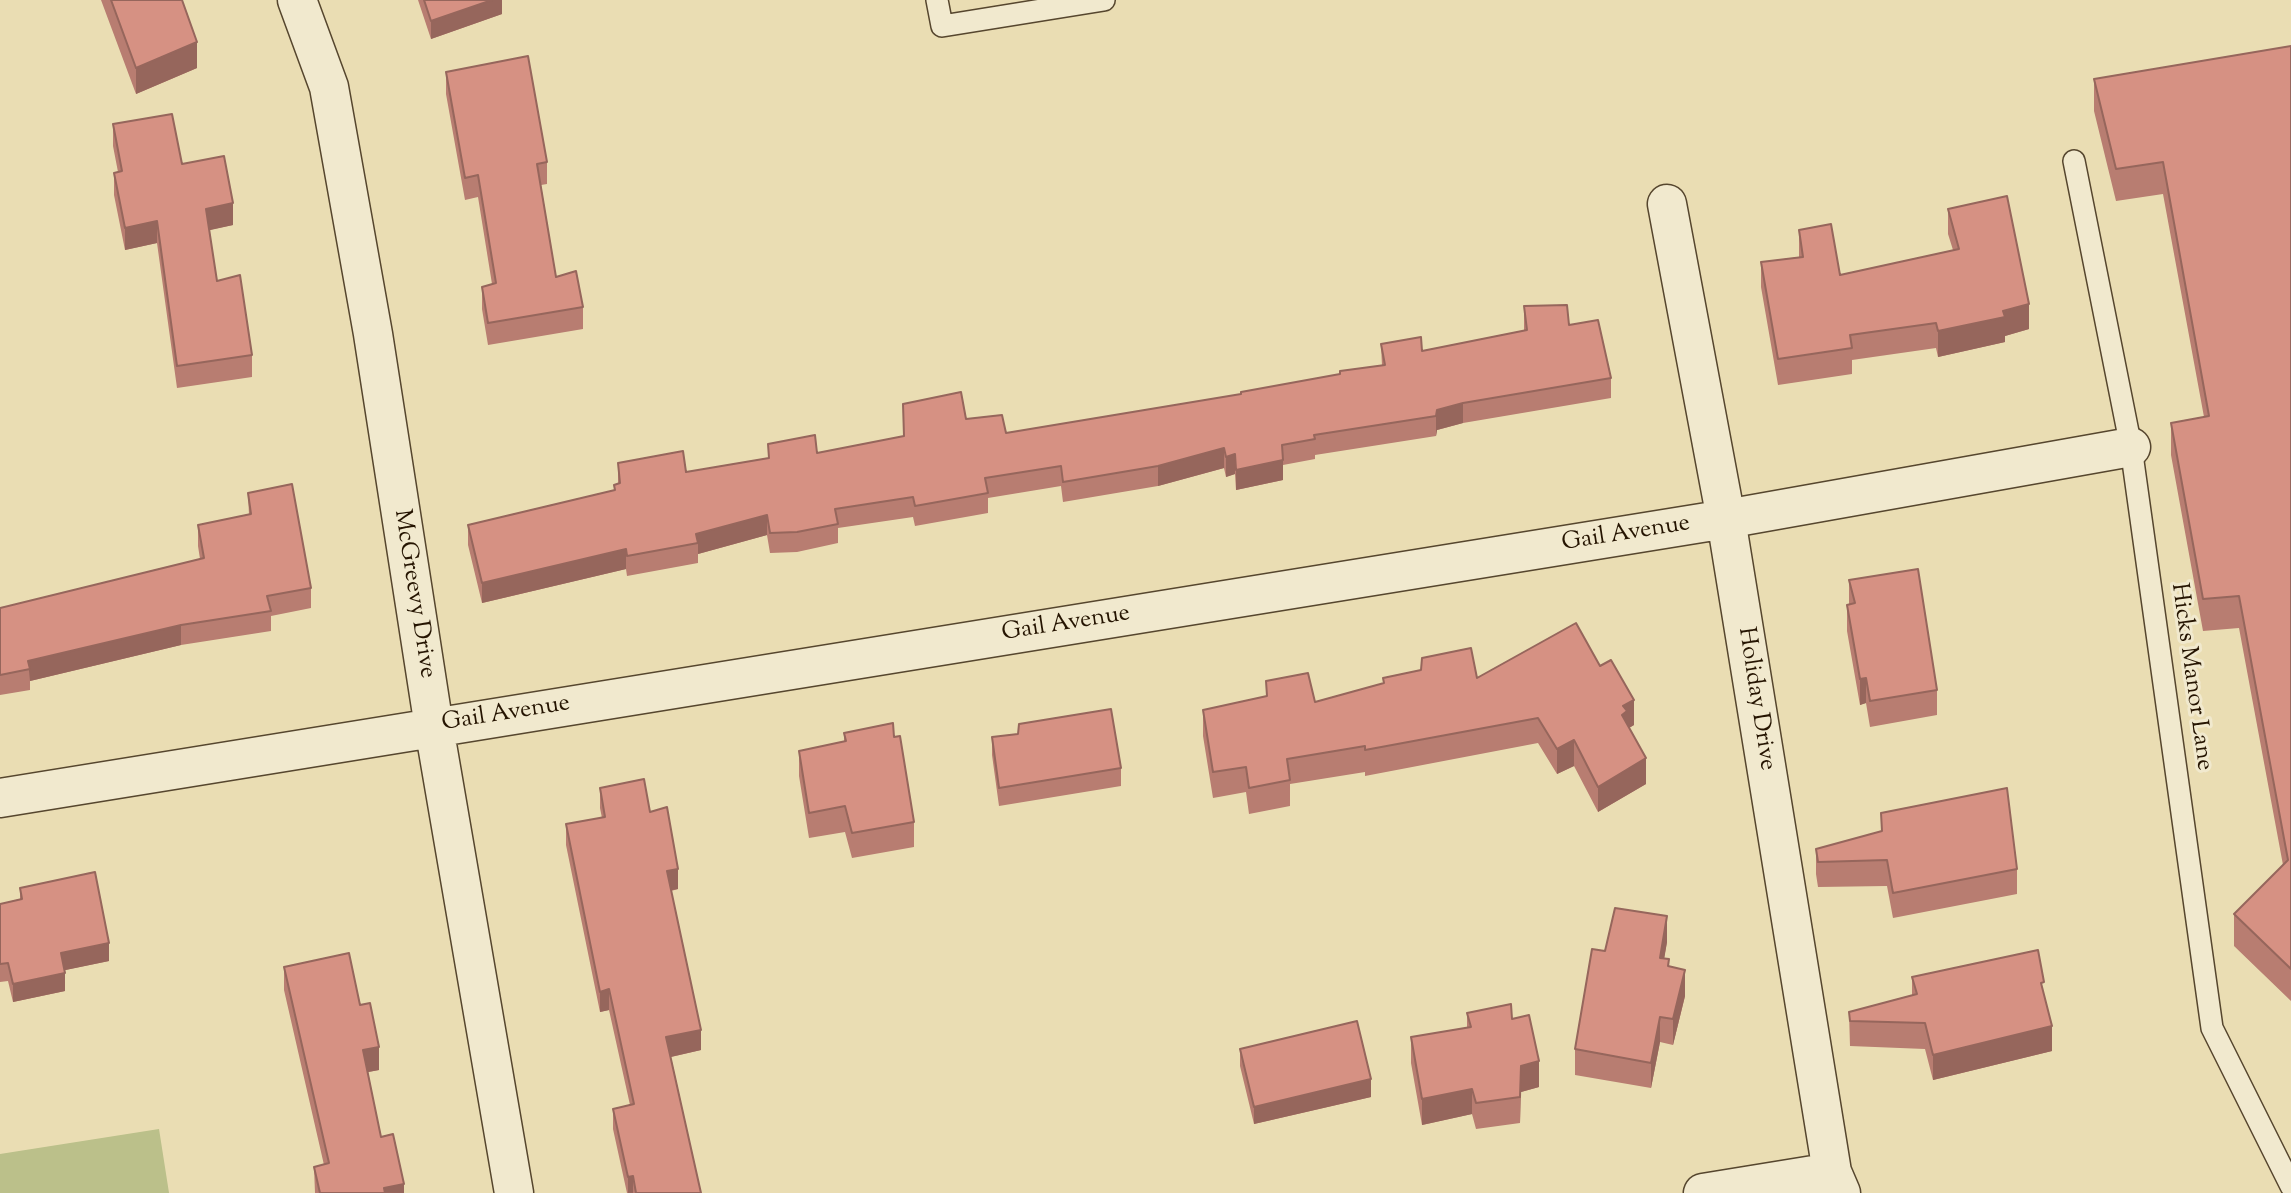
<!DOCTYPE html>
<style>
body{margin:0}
canvas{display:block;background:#eaddb3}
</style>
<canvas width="2291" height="1193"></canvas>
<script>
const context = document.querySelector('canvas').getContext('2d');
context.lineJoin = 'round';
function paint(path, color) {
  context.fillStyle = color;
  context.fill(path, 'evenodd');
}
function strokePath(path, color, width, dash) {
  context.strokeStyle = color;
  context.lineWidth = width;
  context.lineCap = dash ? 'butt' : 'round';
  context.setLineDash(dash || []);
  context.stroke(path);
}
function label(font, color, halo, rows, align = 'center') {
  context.font = font + ' "Sorts Mill Goudy",serif';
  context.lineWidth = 6;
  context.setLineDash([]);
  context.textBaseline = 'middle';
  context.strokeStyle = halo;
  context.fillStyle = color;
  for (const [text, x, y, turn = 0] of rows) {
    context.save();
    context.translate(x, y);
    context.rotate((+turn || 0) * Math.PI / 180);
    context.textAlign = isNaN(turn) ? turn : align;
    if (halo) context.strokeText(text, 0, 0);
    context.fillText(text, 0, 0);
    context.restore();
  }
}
paint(new Path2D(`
 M159,1129l10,64h-169v-39z`), '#bbc08a');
const service = new Path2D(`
 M937,0l5,26 162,-26
 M2074,161l57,286 81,581 79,158`);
const minor = new Path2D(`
 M297,0l32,87 44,247 61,393 80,466
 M1667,204l59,315 106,653 9,21
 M0,798l1726,-279 405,-72
 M1703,1193l129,-21`);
strokePath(service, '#56462e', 24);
strokePath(minor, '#56462e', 41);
strokePath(service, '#f1e9ce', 21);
strokePath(minor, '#f1e9ce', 38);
paint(new Path2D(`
 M101,0h81l15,68 -61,26z
 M418,0h84v14l-71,25z
 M2291,46v955l-57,-55v-32l49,-49 -44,-237 -36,3 -32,-176v-32l33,-6 -41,-223 -47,7 -22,-90v-32z
 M446,72l101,90v22l-6,1 15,92 27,30v22l-95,16 -6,-36v-22l10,-3 -14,-87 -13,3 -19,-106z
 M113,124l69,40 51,61 -24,5 8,51 35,74v22l-75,11 -20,-145 -32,7 -11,-55v-22l4,-1 -5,-26z
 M1948,209l81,120 -24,7v6l-67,15 -2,-9 -84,12v14l-74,11 -17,-98v-25l38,-5v-27l41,45 113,-25 -5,-16z
 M1524,306l45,19 42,53v20l-148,25 -26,7 -1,6 -121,19v4l-32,6v15l-47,10 -1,-16 -9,3 -2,-9 -66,18 -95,16 -2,-16 -73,12v15l-73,13 -2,-9 -75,11v15l-41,9 -27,1 -3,-18 -69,19v9l-71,13 -1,-7 -144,34 -14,-58v-20l146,-35v-5l4,-1v-21l68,9 82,-14v-14l49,9 86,-17v-32l63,15 40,14 235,-39 99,-20v-3l42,-5 -1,-22 41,7 102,-20z
 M248,493l63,95v20l-40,8v15l-90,14 -151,36v9l-30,5v-87l200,-49 -2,-13v-21l51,-10z
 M1849,580l88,110v25l-67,12 -4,-24 -6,2 -13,-74v-26h2z
 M1383,678h94l157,47 -5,3 17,56 -48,28 -24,-46 -17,8 -19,-31 -173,33v-4l-75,12v22l-41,8 -3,-22 -33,6 -10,-62v-26l63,-14v-15l49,21 68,-18z
 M844,733l50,4 20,85v25l-62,11 -7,-26 -36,6 -10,-62v-25l45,-9z
 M992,737l129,31v18l-122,20 -7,-51z
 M600,788l50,24 28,77 -7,2 30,159 -30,7 30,136h-74l-14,-64v-20l17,-4 -21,-95 -9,2 -34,-167v-21l36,-6 -2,-10z
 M1881,813l136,56v25l-124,24 -6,-32 -69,1 -2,-13v-25l65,-18z
 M20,888l89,73 -44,9v21l-52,11 -5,-21 -8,1v-78l20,-5z
 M1667,942l-3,16 21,38 -12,49 -13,-3 -9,46 -76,-13v-26l30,-98z
 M284,967l76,38 19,65 -11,2 13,65 23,56h-89l-1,-26 10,-2 -40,-175z
 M1912,977l132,18 8,56 -119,29 -8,-31 -75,-3 -1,-34 63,-17z
 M1467,1013l45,6 27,68 -18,5 -1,31 -44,6 -4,-15 -50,11 -11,-62v-26l56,-9z
 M1240,1049l131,48 -117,27 -14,-58z`), '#b87d71');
paint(new Path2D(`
 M492,0h10v14l-71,25v-18z
 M197,42v26l-61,26v-26z
 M233,203v22l-27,6v-22z
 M157,221v22l-32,7v-22z
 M2029,304v25l-24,7v6l-67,15v-26z
 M1463,403v20l-26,7 -1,6v-20l1,-6z
 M1224,448v20l-66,18v-20z
 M1235,454v20l-9,3v-20z
 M1283,460v20l-47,10v-20z
 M767,515v20l-69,19v-11l-2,-9z
 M626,549v20l-144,34v-20z
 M181,625v20l-151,36 -2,-20z
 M1866,678v25l-6,2v-26z
 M1634,700v25l-7,4 -5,12 1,-35z
 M1574,740v26l-17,8v-25z
 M1646,758v26l-48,28v-25z
 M678,869v20l-11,2v-20z
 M1667,916v26l-7,42v-26z
 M109,943v18l-48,10v-18z
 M1685,970v26l-12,49v-26z
 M65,973v18l-52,11v-18z
 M609,989v21l-9,2v-20z
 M1660,1017v25l-9,46v-25z
 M2052,1026v25l-119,29v-25z
 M701,1030v20l-35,8v-21z
 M379,1047v23l-16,3v-23z
 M1539,1061v26l-18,5 -1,31 1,-57z
 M1371,1079v18l-117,27v-17z
 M1472,1089v25l-50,11v-26z
 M633,1176v17h-5v-16z
 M404,1184v9h-20v-5z`), '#96665c');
const building = new Path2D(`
 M111,0h71l15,42 -61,26z
 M424,0h68l-61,21z
 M2291,46v923l-57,-55 54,-54 -49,-264 -36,3 -32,-176 38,-7 -46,-254 -47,7 -22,-90z
 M528,56l19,106 -10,2 19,113 20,-6 7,36 -95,16 -6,-36 14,-4 -18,-108 -13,3 -19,-106z
 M172,114l10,50 42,-8 9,47 -27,6 11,72 23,-6 12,80 -75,11 -20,-145 -32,7 -11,-55 8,-2 -9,-47z
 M2007,196l22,108 -26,7 2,6 -67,14 -2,-8 -86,12 2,13 -74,11 -17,-97 42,-5 -4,-27 32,-6 9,51 119,-26 -11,-40z
 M1567,305l2,20 29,-5 13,58 -148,25 -26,7 -1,6 -122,19 1,4 -33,6 1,15 -47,10 -1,-16 -9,3 -2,-9 -66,18 -95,16 -2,-16 -76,12 3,15 -73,13 -2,-9 -78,12 3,15 -41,8 -27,1 -3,-18 -71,19 2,9 -71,13 -1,-7 -144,34 -14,-58 147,-35 -1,-5 6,-2 -2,-20 65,-12 3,21 83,-14 -1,-14 47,-9 2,18 87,-17 -1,-32 58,-12 5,27 36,-4 4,18 235,-39v-2l99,-18v-3l45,-6 -4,-21 40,-7 1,14 105,-21 -3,-24z
 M292,484l19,104 -44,8 4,15 -90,14 -153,36 2,8 -30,6v-67l204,-50 -6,-33 53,-11 -3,-21z
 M1918,569l19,121 -67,11 -4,-23 -6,1 -13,-74 8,-2 -6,-23z
 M1576,623l24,43 11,-6 23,40 -11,6 4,5 -5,4 24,43 -48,29 -24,-47 -17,9 -19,-31 -173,32v-4l-78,13 3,21 -41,8 -3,-21 -33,5 -10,-62 64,-14 -1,-15 42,-8 7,29 69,-19 -1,-5 38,-8 1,-12 49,-10 6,30z
 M1111,709l10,59 -122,20 -7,-51 26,-3 1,-10z
 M893,723l1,14 6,-1 14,86 -62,11 -7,-27 -36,7 -10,-62 47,-10 -2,-8z
 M644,779l6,33 17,-5 11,62 -11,2 34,159 -35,7 35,156h-65l-3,-17 -5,1 -15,-68 21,-5 -25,-115 -9,3 -34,-168 39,-7 -5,-29z
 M2007,788l10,81 -124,24 -6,-33 -69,2 -2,-13 66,-18 -1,-18z
 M95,872l14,71 -48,10 4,20 -52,11 -5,-21 -8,1v-60l22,-5 -2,-11z
 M1615,908l52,8 -7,42 9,1 -1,7 17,4 -12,49 -13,-2 -9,46 -76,-14 17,-100 13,2z
 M2038,950l6,32 -3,1 11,43 -119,29 -8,-32 -75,-2 -1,-9 68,-18 -5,-17z
 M349,953l11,52 10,-2 9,44 -16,3 18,87 12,-3 11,50 -20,4 1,5h-65l-6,-26 15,-4 -45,-196z
 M1511,1004l1,15 17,-4 10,46 -18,5 -1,31 -44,6 -4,-14 -50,10 -11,-62 60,-10 -4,-14z
 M1357,1021l14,58 -117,28 -14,-58z`);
paint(building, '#d69183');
strokePath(building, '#96665c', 2);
label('24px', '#251401', '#f1e9ce', [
 ["Gail Avenue",1626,535,-9],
 ["McGreevy Drive",413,594,81],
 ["Gail Avenue",1066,625,-9],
 ["Hicks Manor Lane",2190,677,82],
 ["Holiday Drive",1755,699,81],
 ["Gail Avenue",506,715,-9]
]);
</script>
